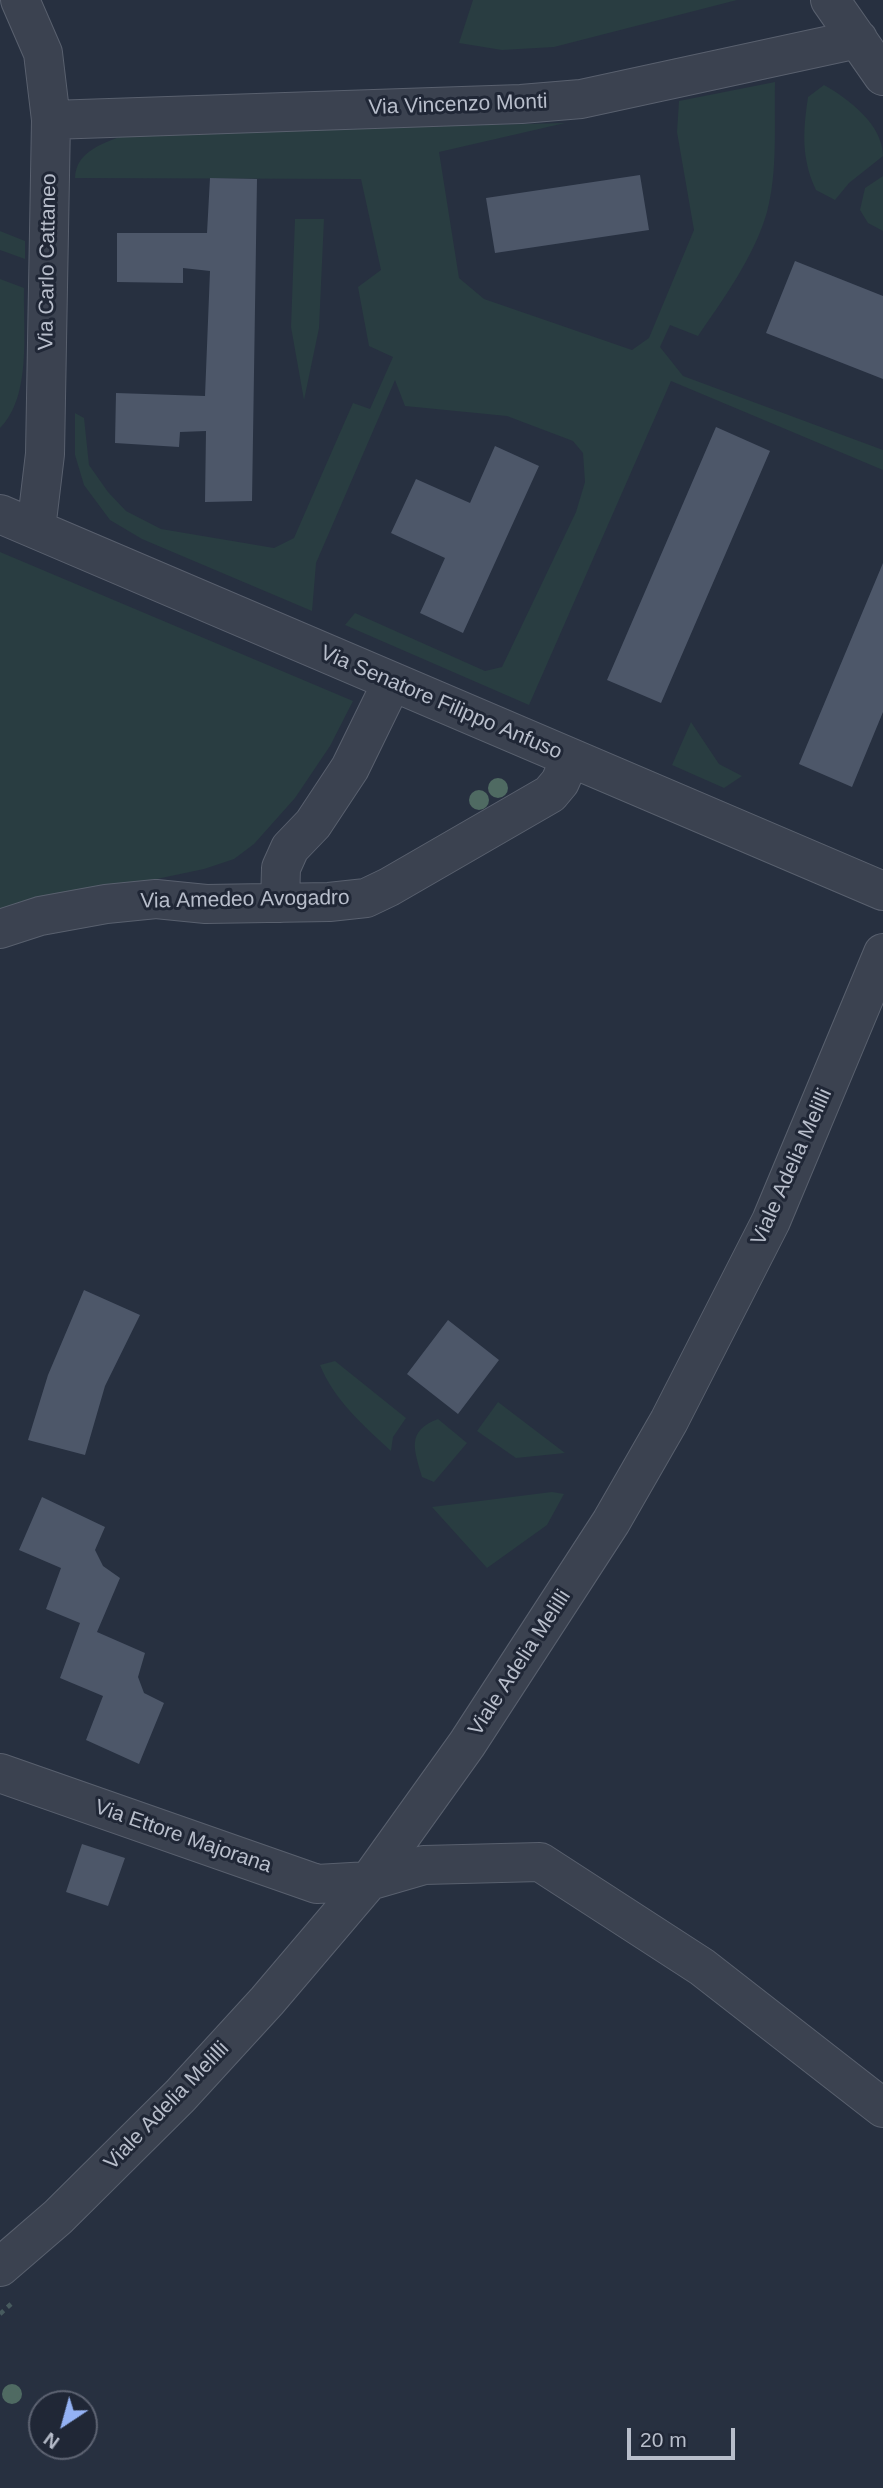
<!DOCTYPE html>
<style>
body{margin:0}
#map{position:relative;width:883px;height:2488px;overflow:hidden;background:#273040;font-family:Arial,sans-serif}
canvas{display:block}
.north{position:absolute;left:28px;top:2390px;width:70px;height:70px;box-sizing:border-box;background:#202736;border:2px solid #5d6372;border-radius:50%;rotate:216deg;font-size:19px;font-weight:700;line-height:28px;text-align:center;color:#b8becb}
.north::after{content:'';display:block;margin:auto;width:24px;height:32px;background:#94b2f4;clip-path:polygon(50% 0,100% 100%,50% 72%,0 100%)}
.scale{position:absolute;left:627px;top:2428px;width:108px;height:32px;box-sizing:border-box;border:4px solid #b8becb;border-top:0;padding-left:9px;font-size:21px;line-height:24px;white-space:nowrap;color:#b8becb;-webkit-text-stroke:5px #202736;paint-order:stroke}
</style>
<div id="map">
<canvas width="883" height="2488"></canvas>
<div class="north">N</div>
<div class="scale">20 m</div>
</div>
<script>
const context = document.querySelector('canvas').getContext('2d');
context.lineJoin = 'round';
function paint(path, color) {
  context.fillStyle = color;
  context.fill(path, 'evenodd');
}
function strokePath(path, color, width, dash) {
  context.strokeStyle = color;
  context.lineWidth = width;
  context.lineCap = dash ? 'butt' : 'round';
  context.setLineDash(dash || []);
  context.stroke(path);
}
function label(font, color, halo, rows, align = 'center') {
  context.font = font + ' Arial,sans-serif';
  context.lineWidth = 6;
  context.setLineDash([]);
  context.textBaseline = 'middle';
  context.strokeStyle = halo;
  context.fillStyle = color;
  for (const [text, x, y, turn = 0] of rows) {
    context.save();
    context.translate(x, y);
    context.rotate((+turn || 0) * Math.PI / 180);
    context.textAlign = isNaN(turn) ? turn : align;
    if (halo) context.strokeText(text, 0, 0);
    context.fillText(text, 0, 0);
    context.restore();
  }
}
paint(new Path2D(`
 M473,0h264l-183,47 -52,3 -43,-7z
 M775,82c-1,42 3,89 -8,130 -13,45 -43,86 -69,124l-28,-11 -10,22 23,29 200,74v20l-212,-89 -142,324 -184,-80 10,-12 130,58 17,-4 74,-155 9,-30 -2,-29 -10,-12 -66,-25 -102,-10 -10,-26 -79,183 -4,48 -170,-72 -32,-19 -26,-35 -9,-30v-42l9,5 5,47 19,27 18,19 35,18 113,19 20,-10 59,-135 17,6 23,-52 -24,-11 -11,-59 23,-17 -20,-91 -286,-1c1,-28 30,-35 52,-44l438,-11 -126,29 20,126 25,21 148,51 17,-12 45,-108 -17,-98 2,-31z
 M824,85c25,14 59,40 59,71l-34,27 -14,17 -19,-10c-15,-32 -13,-59 -8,-93z
 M883,176v55l-15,-8 -8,-13 5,-22z
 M295,219h29l-5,109 -15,72 -13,-73z
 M0,231l25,10v18l-25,-9z
 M0,279l24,9c-1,43 8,108 -24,140z
 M0,552l353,149 -23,45 -35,52 -41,46 -20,15 -30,10 -204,43z
 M691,722l28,42 23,12 -18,12 -52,-23z
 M335,1361l71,57 -13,19 -2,14c-27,-25 -57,-51 -71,-86z
 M498,1402l67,51 -49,5 -39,-27z
 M438,1419l29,24 -33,39 -12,-5c-8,-28 -16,-46 16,-58z
 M552,1492l12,2 -17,31 -60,43 -55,-61z`), '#293d41');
paint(new Path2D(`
 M640,175l9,55 -154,23 -9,-55z
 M210,178l47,1 -5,322 -47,1 1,-71 -26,1 -1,15 -64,-4 1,-50 89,3 5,-125 -27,-3v15l-66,-1v-49h90z
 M795,261l88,35v83l-117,-46z
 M716,427l54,24 -109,252 -54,-23z
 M495,446l44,20 -76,167 -43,-20 25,-55 -54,-25 25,-54 54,24z
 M883,563v149l-31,75 -53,-23z
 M84,1290l56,25 -35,71 -20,69 -57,-15 20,-65z
 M448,1320l51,40 -41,54 -51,-40z
 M42,1497l63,30 -10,23 8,16 17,12 -23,54 48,21 -7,24 6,16 20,10 -25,61 -53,-24 17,-44 -43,-18 20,-55 -34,-14 15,-41 -42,-18z
 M82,1844l43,14 -17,48 -42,-14z`), '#4d5769');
const minor = new Path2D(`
 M20,0l23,53 8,67 -6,334 -9,75
 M830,0l53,76
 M51,120l470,-16 60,-5 277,-60
 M0,514l883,377
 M280,903l1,-35 9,-20 23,-24 37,-56 42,-86
 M0,929l40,-13 66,-12 50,-5 50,5 123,-2 37,-4 23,-11 161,-93 10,-12 10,-23
 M0,1773l317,111 52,-3 55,-16 116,-3 162,105 181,141
 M0,2267l58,-50 122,-121 87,-95 102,-120 98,-137 144,-222 58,-101 102,-200 112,-268`);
strokePath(minor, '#59606e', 40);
strokePath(new Path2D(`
 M0,2314l11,-10`), '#475a5e', 4.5, [5, 5]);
strokePath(minor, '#3b4250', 38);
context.fillStyle = '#4f6a62';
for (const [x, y] of [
 [498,788],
 [479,800],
 [12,2394]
]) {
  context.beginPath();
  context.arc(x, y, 10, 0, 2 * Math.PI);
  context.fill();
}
label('21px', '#b8becb', '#202736', [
 ["Via Vincenzo Monti",458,105,-2],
 ["Via Carlo Cattaneo",48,262,-89],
 ["Via Senatore Filippo Anfuso",441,703,23],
 ["Via Amedeo Avogadro",245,900,-1],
 ["Viale Adelia Melilli",792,1167,-66],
 ["Viale Adelia Melilli",520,1663,-57],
 ["Via Ettore Majorana",183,1837,19],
 ["Viale Adelia Melilli",167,2106,-46]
]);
</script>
